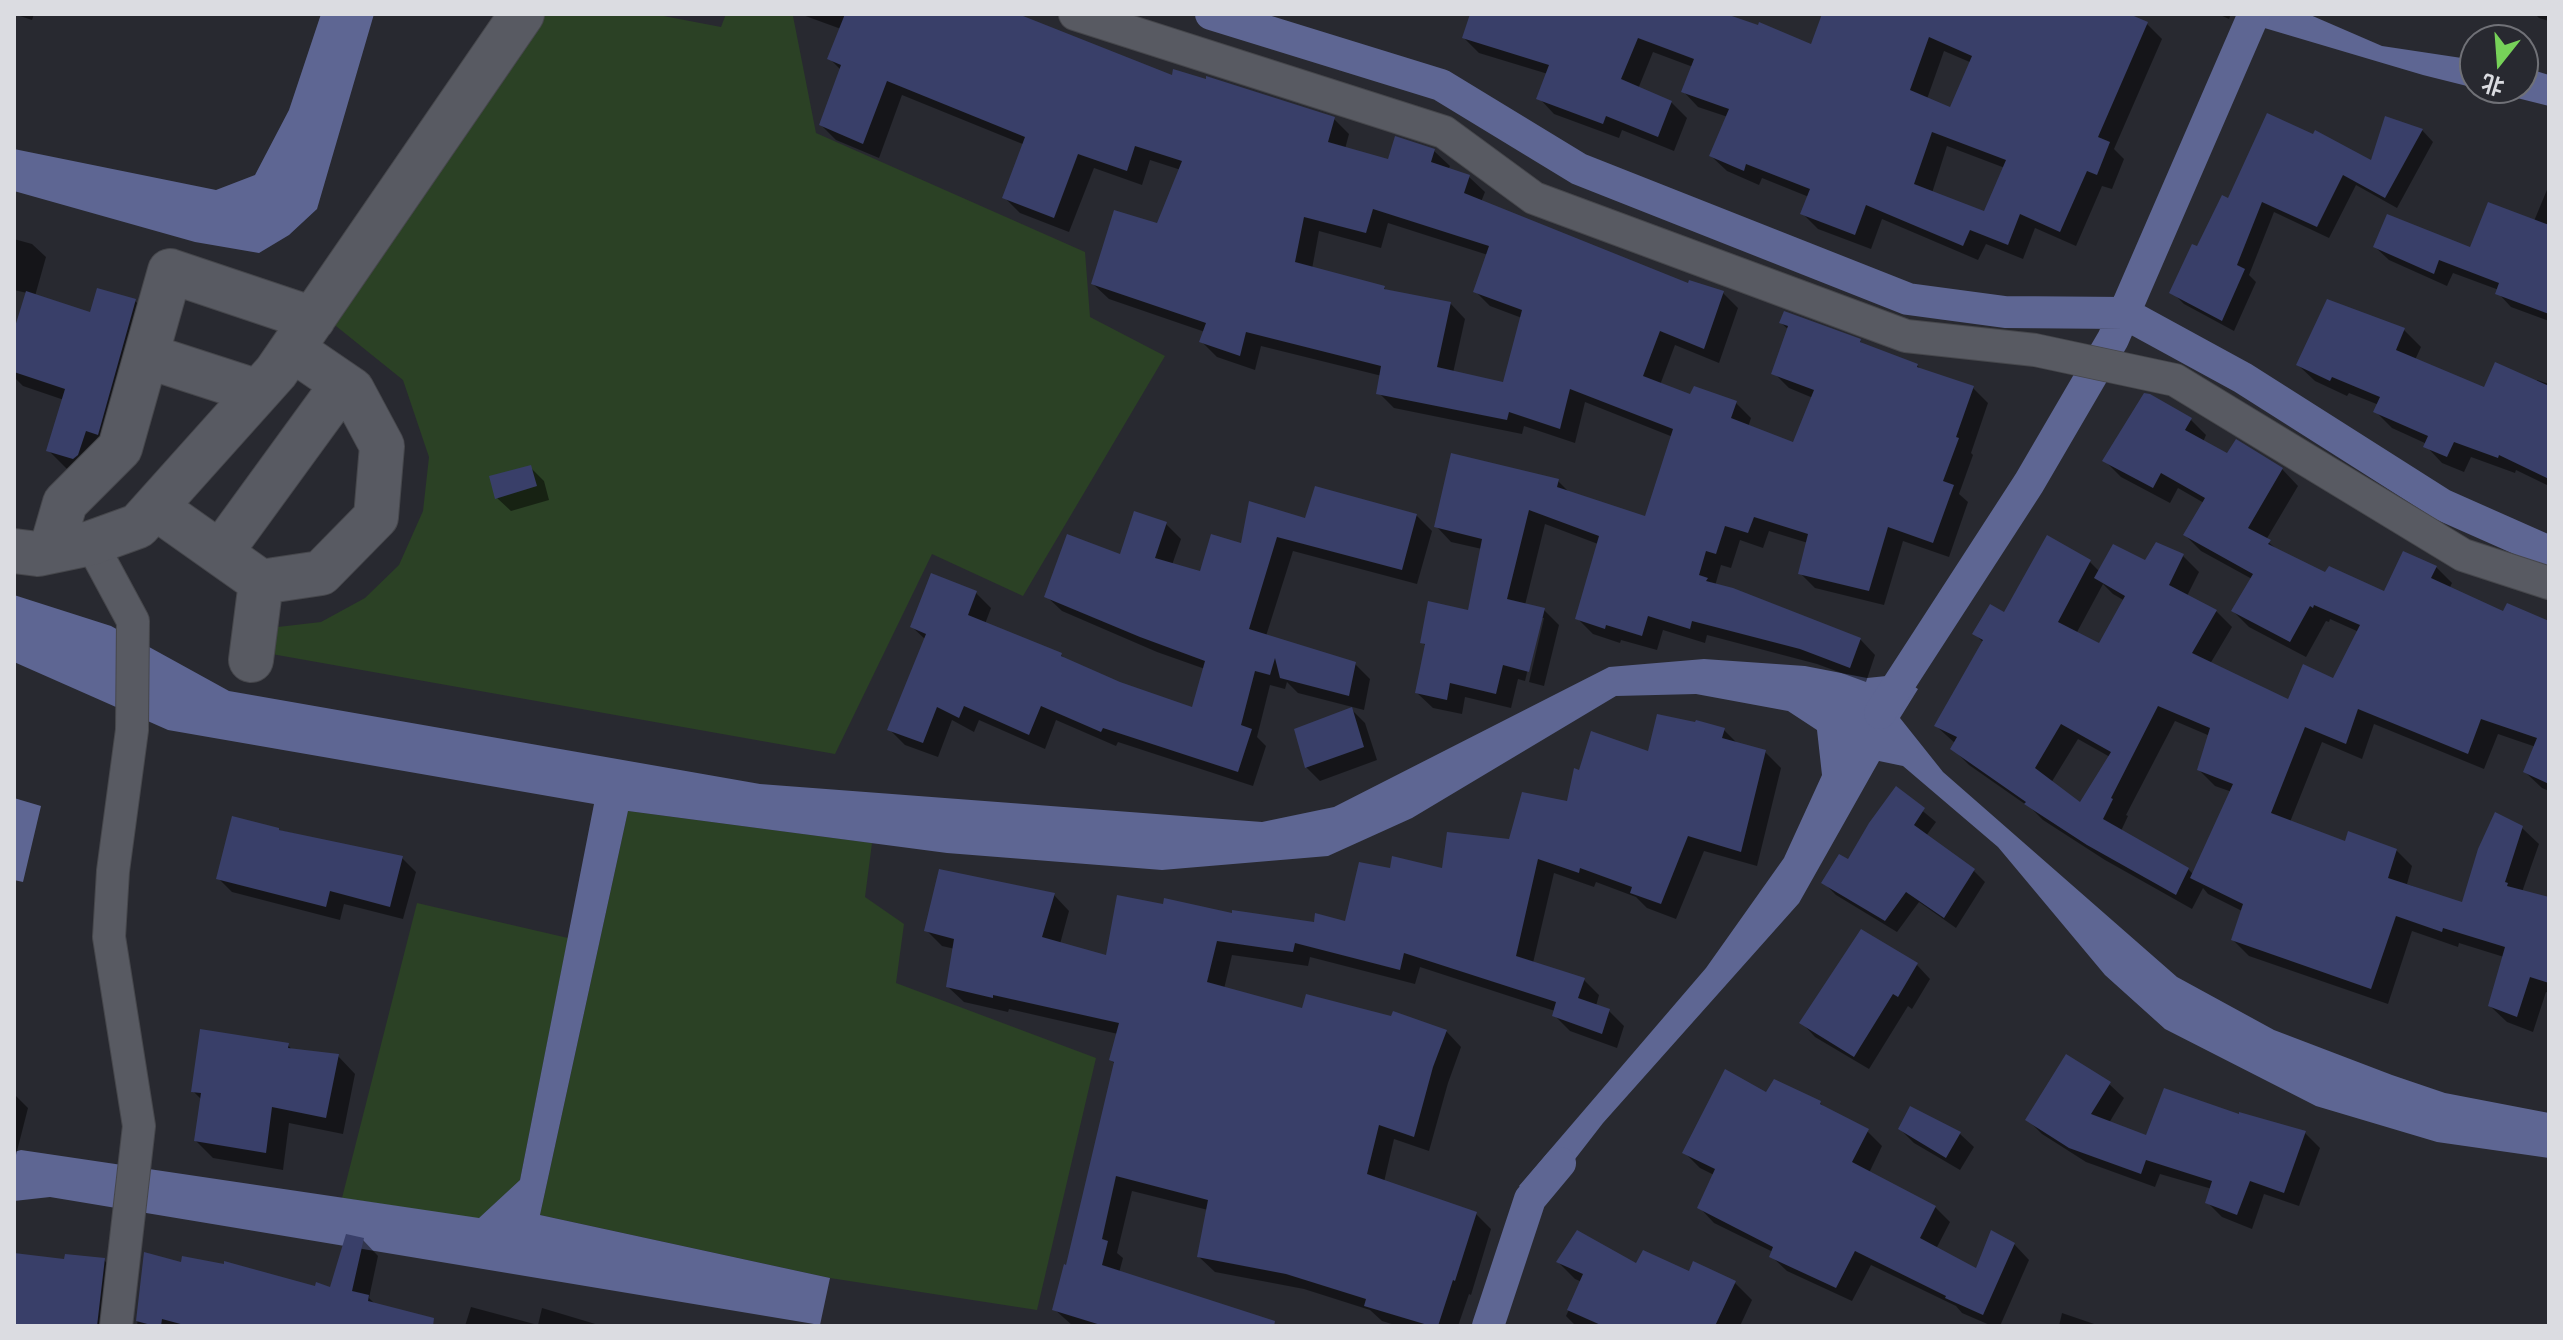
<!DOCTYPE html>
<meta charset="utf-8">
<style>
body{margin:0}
#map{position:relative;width:2563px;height:1340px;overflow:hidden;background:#282930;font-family:"Public Sans","Noto Sans SC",sans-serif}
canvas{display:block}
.frame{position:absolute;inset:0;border:16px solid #dbdce1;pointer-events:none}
.north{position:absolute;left:2459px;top:24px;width:80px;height:80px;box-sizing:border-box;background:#282930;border:2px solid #707177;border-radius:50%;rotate:197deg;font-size:22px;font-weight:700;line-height:32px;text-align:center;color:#dbdce1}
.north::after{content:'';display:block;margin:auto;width:28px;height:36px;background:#77d259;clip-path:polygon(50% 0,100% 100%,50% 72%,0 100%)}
</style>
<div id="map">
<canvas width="2563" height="1340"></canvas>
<div class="frame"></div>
<div class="north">北</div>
</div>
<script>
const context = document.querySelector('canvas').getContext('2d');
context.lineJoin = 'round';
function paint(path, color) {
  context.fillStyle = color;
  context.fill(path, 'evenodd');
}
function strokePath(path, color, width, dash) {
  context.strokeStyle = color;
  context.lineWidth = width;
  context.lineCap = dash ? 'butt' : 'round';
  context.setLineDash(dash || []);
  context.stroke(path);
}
paint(new Path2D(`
 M543,14h110l68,13 5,-13 67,2 23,117 269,119 5,65 75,39 -142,240 -91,-42 -97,200 -569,-101 3,-25 52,-6 44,-24 34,-33 24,-54 6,-54 -26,-77 -72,-58z
 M628,811l244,32 -7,54 39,27 -8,59 200,75 -59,252 -207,-32 -290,-63z
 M417,903l151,35 -48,242 -41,39 -137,-21z`), '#2b4125');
paint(new Path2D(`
 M321,14h53l-57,195 -28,26 -30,18 -64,-11 -181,-51v-42l202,41 39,-15 34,-65z
 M2254,14h54l74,32 93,14v28l-52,-13 -172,-51z
 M2523,67l26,8v31l-72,-18h46z
 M14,595l97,31 118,65 531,93 502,38 72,-15 275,-140 95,-8 101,7 62,12 29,-3 22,14 -18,29 43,54 234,205 97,53 118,45 53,18 104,20v45l-112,-16 -121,-36 -151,-77 -60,-54 -107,-128 -95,-81 -24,-5 -80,142 -196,220 -62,80 -22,-17 187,-218 78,-110 38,-83 -5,-45 -29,-19 -92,-17 -80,2 -204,122 -84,38 -166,14 -215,-17 -319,-42 -88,404 290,63 -10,47 -770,-128 -36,4v-49l7,-2 458,68 41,-38 74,-376 -426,-74 -154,-68z
 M14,798l27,8 -18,76 -9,-2z`), '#5e6693');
paint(new Path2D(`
 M14,14h20l-2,6z
 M800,14h214l159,64 161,41 15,15 -4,15 44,13 45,-11 16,15 -2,4 21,7 16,15 -4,10 209,84 33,7 15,15 -19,55 -44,-18 -15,40 32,11 44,7 15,15 -3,9 46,18 19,-47 -24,-10 -15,-15 15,-43 -8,-7 79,18 4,5 53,19 5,6 51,17 15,15 -17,50 2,2 -14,39 9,8 -19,55 -46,-16 -19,64 -69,-17 -15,-15 8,-30 -39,-12 -6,17 -23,-8 -9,28 -10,-3 -6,21 145,53 15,16 -9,27 -49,-18 -110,-29 -2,8 -42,-13 -6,20 -36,-10 -1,3 -27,-9 -15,-15 20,-75 -53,-20 -20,81 19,5 15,15 -15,61 -15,-4 15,-64h-4l-15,63 -7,-2 -7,29 -46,-11 -3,17 -29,-6 -16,-15 10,-46 -5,-5 48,-29 12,-64 -31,-7 -15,-16 122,-45 12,12 76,25 27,-81 -88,-35 -10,41 -51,-17 -2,8 -128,-26 -15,-15 3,-17 -121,-30 -6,24 -38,-13 -15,-15 3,-10 -96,-33 -16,-15 65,-58 23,-56 -31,-10 -8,25 -48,-17 -25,64 -49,-19 -15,-15 20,-53 -123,-50 -23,63 -43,-18 -15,-15 20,-55 -12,-12 12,-29zM1388,223l100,32 -13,36 15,15 32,12 -18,66 -51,-11 12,-54 -15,-16 -63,-12 -3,-3 -72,-19 7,-38 62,17z
 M1472,14h248l92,32 12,-32h299l23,9 16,16 -48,110 10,10 -12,30 -10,-3 -26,60 -41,-18 -12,31 -37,-15 -8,16 -96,-41 -11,30 -53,-20 -16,-16 7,-16 -47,-19 -3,7 -32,-14 -16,-15 17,-39 -30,-10 -15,-16 10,-24 -40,-15 -15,37 33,13 16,16 -13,33 -52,-21 -3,8 -65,-24 -15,-16 9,-24 -69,-21 -15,-15zM1944,51l28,12 -21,46 -24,-10zM1947,146l58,22 -20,46 -53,-21z
 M2218,14h13l-2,5z
 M2535,14h14v7l-10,-3z
 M2422,130l11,12 -36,66 -41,-23 -27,53 -55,-26 -25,63 7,7 -22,49 -50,-27 -12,-12 57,-92 143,-37z
 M2549,185v136l-38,-14 -13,-14 1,-3 -46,-17 -6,13 -58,-26 -14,-13 96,3 63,-29z
 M14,239l18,5 14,13 -11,39 56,18 44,-13 19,18 -61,158 -26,-8 -19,-19 16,-50 -41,-14 -9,-9v-40l13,-44 -13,-3z
 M2404,330l17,17 -6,13 70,30 51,-7 1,-3 12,4v102l-33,-16 -1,3 -44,-16 -7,15 -22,-9 -16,-17 1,-2 -35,-16 -16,-16 3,-7 -30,-12 -2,3 -32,-15 -17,-16z
 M2190,419l16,16 -3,7 25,13 54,14 16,17 -32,54 15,13 45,22 59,19 51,-27 16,16 -3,6 55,25 45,9v168l-7,-3 -17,-16 11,-25 -38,-13 -14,35 -110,-45 -12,35 -40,-17 -32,80 56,21 50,7 16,16 -5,18 56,20 59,-76 17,16 -17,48 27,7v94l-3,-1 -13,40 -26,-10 -17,-16 14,-49 -45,-14 -1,4 -46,-16 -24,73 -139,-48 -16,-16 9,-29 -34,-17 -5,-6 -11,21 -87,-49 -62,-40 -11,-11 -63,-44 -16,-16 3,-5 -20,-18 48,-83 -9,-9 30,-19 43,-77 42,24 10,10 45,-9 12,-19 26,12 16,16 -12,24 29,15 16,16 -22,37 79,37 45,-21 25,-48 -29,-13 -1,3 -3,-1 -20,36 -57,-30 -16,-16 19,-32 -51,-28 -16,-16 19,-32 -26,-15 -8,15 -49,-26 -16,-16zM2103,584l10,10 12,7 -25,45 -24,-12zM2175,721l35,15 -11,34 16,16 17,6 -38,83 -6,-6 -67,-38 7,-15 -2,-1zM2078,739l32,18 -29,48 -30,-22z
 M530,467l14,14 5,19 -38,11 -14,-13z
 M1416,515l16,16 -15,53 -124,-33 -27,85 89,28 15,15 -6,31 -66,-17 -11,-11 -2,7 -15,-4 -13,52 9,9 -13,40 -135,-44 -2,4 -60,-26 -11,29 -66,-29 -5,12 -22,-12 -14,37 -33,-12 -15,-15 36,-90 -14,-13 64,-34 15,15 -6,16 76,31 6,6 52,23 75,26 11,-41 -48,-17 -95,-41 -16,-15 75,-40 45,-32 15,15 -9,26 30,8 40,-27 64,-25z
 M1351,709l14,14 12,37 -57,21 -14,-14z
 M1724,730l15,15 26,7 16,16 -24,98 -53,-15 -28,68 -29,-11 -11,-11 -40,-15 -2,5 -40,-14 -21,90 51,17 15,15 -3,11 13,5 15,15 -7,22 -47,-17 -16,-16 1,-4 -135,-44 -5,17 -105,-27 -2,9 -76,-11 -8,34 79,22 143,20 15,16 -13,36 -19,68 -35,-12 -10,43 92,32 15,15 -20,66 -2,-1 -11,32h-60l-16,-5 -12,-11 -66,-21 -89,-17 -16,-15 9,-47 -76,-19 -15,62 6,5 -4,15 154,53h-200l-19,-17 14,-42 47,-203 -4,-4 7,-26 -109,-25 -1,3 -44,-10 -16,-15 7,-38 -13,-3 -16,-16 128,-35 15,16 -9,33 48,13 126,-41 81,9 32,-2 44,-53h53l66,-29 58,-38 12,-31 70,-18z
 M1896,789l40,33 -10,14 47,34 12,12 -29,46 -37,-26 -22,30 -61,-37 -12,-12 25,-21z
 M278,830l124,28 14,14 -13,47 -59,-15 -4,16 -108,-28 -14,-14z
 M1917,965l13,14 -18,30 -4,-3 -39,63 -54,-32 -13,-14z
 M288,1045l5,6 45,5 17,18 -12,60 -54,-11 -6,47 -70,-12 -17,-17 6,-41 -9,-9z
 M2109,1084l15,14 -15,25 38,15 93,-22 1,-2 64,19 15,15 -21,58 -35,-12 -12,35 -30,-12 -14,-14 4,-14 -52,-15 -5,13 -69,-25 -44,-28 -14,-14z
 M14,1094l14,14 -12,47 -2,-1z
 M1767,1095l53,8 6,6 41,22 15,15 -13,27 66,34 15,15 -14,27 41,22 37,-27 15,16 -29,66h-8l-30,-13 -6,-7 -85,-41 -19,36 -65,-30 -16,-15 2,-4 -59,-29 -15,-16 15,-32 -14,-7 -15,-15z
 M1900,1129l60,5 14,13 -14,23 -46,-27z
 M363,1240l15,16 -9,42 7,7 46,21h-285l8,-72 38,10 133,25h15z
 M14,1255l52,6 38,-1 15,16 -5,50h-100z
 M1558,1262l79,3 53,9 45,9 17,17 -12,26h-164l-10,-10 16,-34 -7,-3z
 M471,1307l67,18 4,-17 60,18h-137z
 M2062,1313l38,13h-41z`), '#0007');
strokePath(new Path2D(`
 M1211,14l230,71 138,84 329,130 97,13 119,1 119,65 200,127 106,47
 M1880,713l149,-230 84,-144 141,-325
 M1488,1326l42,-127 30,-36`), '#5e6693', 32);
paint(new Path2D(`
 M845,14h173l154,61 1,-6 33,10v-3l129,41 -7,25 60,17 7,-23 40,13 -4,13 39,13 -6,18 224,90 1,-3 35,11 -20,58 -44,-18 -17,45 47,18 4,-8 43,15 -6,17 62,24 21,-52 -43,-16 17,-48 -9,-3 5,-12 77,28 -1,3 58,22 -1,3 57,19 -18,51 3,1 -16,43 11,4 -21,58 -45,-16 -19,64 -71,-17 10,-40 -54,-17 -6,16 -23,-7 -9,28 -10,-3 -7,24 9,3 -2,3 27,7 128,50 -11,30 -50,-19 -108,-28 -2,8 -42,-13 -6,20 -36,-11 -1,4 -30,-10 24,-83 -70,-26 -22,89 38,9 -16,64 -26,-7 -7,29 -46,-11 -3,17 -32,-7 10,-49 -5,-1 8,-42 40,9 14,-71 -48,-12 17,-74 108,26 -2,8 88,29 28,-87 -103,-40 -10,40 -51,-17 -2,8 -131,-26 5,-28 -135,-34 -6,24 -41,-14 7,-19 -115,-39 23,-74 43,13 25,-62 -47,-15 -8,25 -49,-17 -24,64 -52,-20 23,-61 -138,-56 -24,63 -44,-19 22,-60 -14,-6zM1373,209l116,37 -16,46 49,18 -19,72 -66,-15 14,-65 -67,-13 1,-3 -90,-24 9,-45 62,16z
 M1470,14h256l32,11 1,-3 52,22 11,-30h307l19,8 -50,115 12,5 -13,33 -10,-4 -27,61 -40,-18 -12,31 -38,-15 -7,16 -97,-41 -11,30 -55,-21 10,-25 -64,-25 -2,7 -35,-15 20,-47 -48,-17 13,-33 -56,-21 -17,41 51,22 -14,36 -52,-21 -3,8 -67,-25 13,-34 -87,-27zM1929,37l43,19 -22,51 -40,-17zM1932,132l74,28 -22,51 -70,-27z
 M2267,113l46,21 2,-4 56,30 14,-44 38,13 -38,69 -42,-23 -26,52 -55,-25 -25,63 8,4 -23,52 -53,-28 23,-49 5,2 25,-51 6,3z
 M2488,202l61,23v89l-54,-20 4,-11 -60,-23 -5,14 -61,-27 14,-33 83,33z
 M97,288l39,11 -38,136 -12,-4 -8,24 -5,4 -27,-8 19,-62 -51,-17v-42l12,-39 64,21z
 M2327,299l78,29 -9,22 88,37 11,-25 54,24v93l-50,-24 -1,3 -44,-16 -7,15 -24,-10 5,-11 -55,-24 7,-15 -48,-20 -2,4 -34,-16z
 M2144,393l6,1 42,24 -7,12 42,23 9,-14 47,29 -35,60 23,12 -3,4 57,28 4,-6 55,25 19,-40 34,15 -6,12 72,33 4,-8 42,18v163l-26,-12 14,-34 -56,-19 -13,35 -110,-45 -12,35 -41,-17 -34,86 74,28 3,-10 49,18 -9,29 74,24 16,-53 17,-37 28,14 -18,56 3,1 -1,3 42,11v86l-19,-6 -13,40 -29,-11 17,-59 -62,-19 -1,4 -46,-16 -25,73 -140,-49 12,-36 -53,-26 43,-94 -36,-14 13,-42 -52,-22 -47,92 2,1 -10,20 86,49 -13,27 -89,-50 -63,-41 2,-2 -76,-53 7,-12 -23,-11 49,-86 -11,-6 18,-30 14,8 43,-77 44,25 -33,62 41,21 26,-47 -31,-18 19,-34 32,16 11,-18 28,12 -15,31 48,25 -25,43 96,46 15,-35 30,14 27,-53 -46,-20 -1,3 -3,-2 -20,36 -59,-31 22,-37 -70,-39 22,-37 -44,-25 -8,15 -51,-27zM2061,724l50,28 -31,50 -45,-34z
 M531,465l6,21 -42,13 -6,-23z
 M1315,486l102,28 -15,56 -125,-33 -28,92 107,33 -7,34 -69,-18 -5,-20 -5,17 -15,-4 -14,54 11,4 -14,43 -135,-44 -2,4 -60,-26 -12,29 -65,-29 -5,12 -22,-11 -14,36 -36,-13 39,-96 -16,-7 21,-54 46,18 -9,24 94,38 -1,3 59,26 72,25 13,-46 -65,-24 -96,-40 23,-63 53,20 14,-43 33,11 -12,36 45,13 11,-37 30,9 8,-42 56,17z
 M1352,707l12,40 -59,21 -11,-39z
 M1657,714l38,8 1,-2 29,8 -3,10 44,12 -25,102 -53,-16 -27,68 -31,-11 2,-6 -52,-19 -1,5 -41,-14 -22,97 69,22 -7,20 32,11 -8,25 -50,-18 4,-14 -152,-49 -4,17 -105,-27 -2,9 -76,-11 -10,41 95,26 4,-14 85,22 2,-5 54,19 -14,37 -19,70 -35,-12 -12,49 110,38 -22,69 -2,-1 -15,46h-7l-67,-20 2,-7 -80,-25 -89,-17 11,-57 -92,-24 -14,63 6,2 -6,24 173,56 -1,5h-170l-52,-16 12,-46 2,1 48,-203 -5,-2 10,-37 -126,-28v3l-47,-11 8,-48 -30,-8 15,-62 116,24 -13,44 64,18 11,-60 46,9 1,-6 68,15v-3l82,12 1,-9 30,8 14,-59 31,6 2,-12 50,12 5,-36 62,7 13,-47 45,9 7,-33 5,2 12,-39 57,20z
 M1896,786l29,22 -11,17 61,44 -31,49 -38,-26 -21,29 -64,-38 18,-29 9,5 21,-36z
 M232,816l47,12v2l124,26 -13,51 -60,-16 -4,16 -110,-28z
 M1861,929l57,34 -20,34 -5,-3 -39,63 -55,-34z
 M200,1029l89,14 -1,5 51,6 -13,64 -54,-11 -6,46 -72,-12 7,-48 -10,-1z
 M2066,1054l45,28 -20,32 55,21 18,-47 75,26v-2l67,19 -22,62 -34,-12 -13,34 -32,-12 7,-22 -66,-21 -5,14 -72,-26 -44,-28z
 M1725,1069l41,23 8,-13 47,22 -1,3 49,25 -17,33 84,44 -16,32 56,30 15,-38 24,13 -32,72 -38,-17 1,-2 -91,-45 -19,37 -67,-31 4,-10 -76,-39 18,-39 -33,-16z
 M1910,1106l51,26 -15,26 -48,-29z
 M1577,1230l59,33 7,-13 46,21 4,-10 43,20 -21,45h-112l-36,-16 16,-36 -27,-12z
 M346,1234l18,4 -12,53 17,4 -1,6 66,17 -1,8h-245l-26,-7 -1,7h-6l-19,-5 8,-69 37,10 1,-6 42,8v-3l91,25 1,-4 14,5z
 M14,1253l50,6 1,-5 40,4 -8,68h-83z`), '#393f69');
const street = new Path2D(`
 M1075,14l369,118 90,66 372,138 129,14 140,30 288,175 86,28
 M91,543l42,78 -1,109 -19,141 -4,66 30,189 -23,200`);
const secondary = new Path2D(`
 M147,356l111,36
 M155,507l106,75 60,-9 55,-56 6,-71 -30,-56 -60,-41
 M14,551l24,3 53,-11 47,-17 138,-154 246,-358
 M51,551l14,-48 55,-55 50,-177 143,48
 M220,553l123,-169
 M251,660l10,-78`);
strokePath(street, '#46474c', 34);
strokePath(secondary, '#46474c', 46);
strokePath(street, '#585a62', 32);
strokePath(secondary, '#585a62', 44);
</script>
